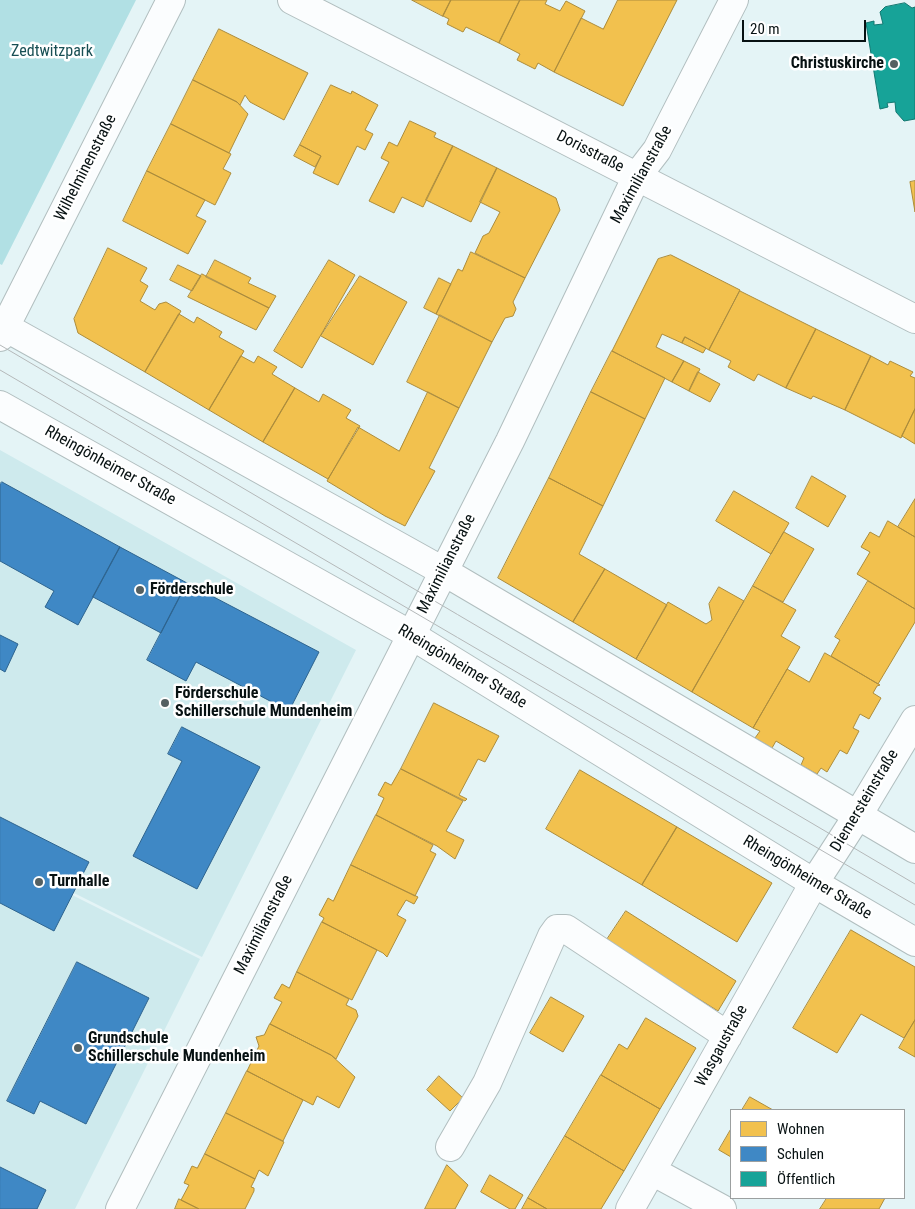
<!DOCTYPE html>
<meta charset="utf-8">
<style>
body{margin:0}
#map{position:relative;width:915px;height:1209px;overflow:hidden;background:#e4f4f6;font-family:"Roboto Condensed",sans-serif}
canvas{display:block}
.legend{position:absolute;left:730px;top:1109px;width:175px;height:90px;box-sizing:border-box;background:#fff;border:1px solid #9ca0a0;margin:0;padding:6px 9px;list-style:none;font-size:15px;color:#071112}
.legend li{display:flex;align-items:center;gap:10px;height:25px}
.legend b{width:25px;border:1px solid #9ca0a0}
.scale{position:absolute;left:742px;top:20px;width:124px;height:22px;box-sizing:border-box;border:2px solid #071112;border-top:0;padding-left:6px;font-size:15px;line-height:18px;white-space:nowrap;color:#071112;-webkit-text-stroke:4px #fff;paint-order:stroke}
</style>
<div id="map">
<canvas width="915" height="1209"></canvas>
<ul class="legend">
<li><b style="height:14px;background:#f2c14e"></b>Wohnen</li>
<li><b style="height:14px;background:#3f88c5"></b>Schulen</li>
<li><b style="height:14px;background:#17a398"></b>Öffentlich</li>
</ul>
<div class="scale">20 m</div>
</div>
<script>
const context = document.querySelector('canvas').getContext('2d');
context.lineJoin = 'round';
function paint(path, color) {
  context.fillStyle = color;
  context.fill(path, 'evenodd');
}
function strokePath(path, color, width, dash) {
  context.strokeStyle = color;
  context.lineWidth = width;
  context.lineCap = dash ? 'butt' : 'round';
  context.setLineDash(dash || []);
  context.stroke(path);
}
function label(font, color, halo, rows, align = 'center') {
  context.font = font + ' "Roboto Condensed",sans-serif';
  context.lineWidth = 5;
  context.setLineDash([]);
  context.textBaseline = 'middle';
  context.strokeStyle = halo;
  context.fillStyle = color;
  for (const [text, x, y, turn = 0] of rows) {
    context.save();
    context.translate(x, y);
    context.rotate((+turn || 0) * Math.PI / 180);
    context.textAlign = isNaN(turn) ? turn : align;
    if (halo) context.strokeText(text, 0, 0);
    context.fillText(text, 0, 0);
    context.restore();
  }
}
paint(new Path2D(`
 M0,450l356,200 -154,307 -202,-101z
 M0,859l200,100 -125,250h-75z`), '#ceeaed');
paint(new Path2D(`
 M0,0h136l-134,265 -2,-1z`), '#b1e0e4');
const homes = new Path2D(`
 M412,0h39l-8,16z
 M451,0h69l-21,43 -33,-16 -3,5 -16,-8 2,-5 -6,-3z
 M520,0h27l-2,4 15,7 6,-10 19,10 -31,61 -16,-9 -3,6 -18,-9 3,-6 -21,-11z
 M618,0h59l-54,106 -69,-34 27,-54 22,11z
 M219,29l89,44 -24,47 -34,-18 -5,-7 -5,10 -3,-3 -44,-22z
 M193,80l44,22 11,12 -19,39 -58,-29z
 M331,85l20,9 1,-3 26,14 -13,25 8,4 -8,16 -8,-4 -19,39 -25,-12 8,-17 -21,-11z
 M410,121l26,12 -2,4 19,9 -30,61 -21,-10 -8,16 -25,-12 20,-39 -8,-4 8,-16 8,4z
 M171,124l60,30 -8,15 8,4 -16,32 -68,-34z
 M300,145l21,11 -6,11 -21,-11z
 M453,146l44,22 -26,54 -45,-22z
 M497,168l59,30 4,12 -35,68 -50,-25 8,-17 6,-3 11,-21 -20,-10z
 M147,171l58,29 -9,16 10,5 -18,33 -65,-33z
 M915,181v31l-5,-30z
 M108,248l39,20 -7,13 8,5 -8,15 15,9 4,-6 7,-2 15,9 -36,61 -67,-39 -4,-14z
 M471,252l54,26 -12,24 3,7 -3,7 -8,2 -13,24 -56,-28 22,-45 4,2z
 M671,255l69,35 -31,60 -24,-13 -3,6 -20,-9 -6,13 28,14 -12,21 -60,-31 46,-92z
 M215,260l36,18 -3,5 28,13 -7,12 -63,-31z
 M329,260l26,15 -53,93 -28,-17z
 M178,265l23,11 -9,15 -22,-11z
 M202,274l67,34 -13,22 -68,-33z
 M360,276l47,26 -34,63 -52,-29z
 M439,278l12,6 -15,30 -12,-6z
 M740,291l76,38 -30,59 -28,-14 -4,7 -26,-14 3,-6 -22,-11z
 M179,314l15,9 3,-6 25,15 -3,5 25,14 -35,59 -64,-38z
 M440,315l52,27 -33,66 -52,-26z
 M816,329l55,27 -26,54 -32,-14 -2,3 -25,-11z
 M685,337l21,11 -3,5 -21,-10z
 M612,351l53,27 -20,41 -54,-27z
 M241,356l13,7 4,-7 19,11 -5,7 23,14 -32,54 -54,-32z
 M871,356l17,9 2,-4 23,11 -3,4 5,2v31l-14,29 -56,-28z
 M684,361l16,8 -11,22 -17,-9z
 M698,372l22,12 -10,18 -21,-11z
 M295,388l24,14 4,-8 28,16 -5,8 14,8 -32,53 -65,-37z
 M428,392l31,16 -30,60 6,3 -30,55 -20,-10 -58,-35 31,-54 41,24z
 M591,392l54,27 -42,87 -54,-28z
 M915,409v35l-13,-8z
 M812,476l34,20 -18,31 -32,-19z
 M549,478l54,28 -24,48 26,15 -32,53 -75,-44z
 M734,491l55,32 -18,31 -55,-33z
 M915,499v38l-17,-10z
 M888,521l27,16v72l-58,-35 13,-22 -9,-5 9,-15 9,5z
 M784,532l30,17 -31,53 -30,-16z
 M605,569l62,36 -31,54 -63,-37z
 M868,581l47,28v13l-37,62 -47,-28 9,-16 -5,-3z
 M753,586l43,24 -15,26 19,11 -47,81 -61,-36z
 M719,587l25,14 -52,91 -56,-33 32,-57 38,22 6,-4 -3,-16z
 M825,653l55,32 -3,1 -4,7 8,5 -12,21 -9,-5 -7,14 6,3 -12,23 -7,-4 -13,22 -6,-4 -4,6 -16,-9 3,-7 -28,-17 -4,7 -17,-10 5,-7 -7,-3 34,-59 22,13z
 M434,703l65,33 -14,26 -7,-3 -19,36 8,4 -2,2 -64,-32z
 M401,769l62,32 -17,30 18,9 -9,19 -18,-13 -61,-31 8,-17 -6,-3 7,-13 6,3z
 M580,770l97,57 -35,58 -96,-56z
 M376,815l57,30 -3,6 6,3 -21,42 -64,-31z
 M677,827l95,56 -35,59 -95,-57z
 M351,865l67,32 -4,7 -8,-4 -9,15 9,5 -19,37 -4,-4 -61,-31 2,-4 -5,-3 9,-17 5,3z
 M626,911l110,70 -18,30 -112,-70z
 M322,922l55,28 -25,50 -55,-28z
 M851,930l64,37v53l-11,18 -43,-24 -24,39 -44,-25z
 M297,972l52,27 -3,6 10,5 2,6 -22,43 -5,-4 -61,-31 12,-22 -8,-4 8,-14 7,4z
 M551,997l33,19 -21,36 -33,-19z
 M646,1018l50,30 -36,61 -59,-34 18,-31 8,5z
 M915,1020v37l-16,-9z
 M270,1024l61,31 24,22 -16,31 -22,-12 -4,9 -66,-34 12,-25 -3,-9 8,-2z
 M247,1071l56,29 -20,41 -57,-28z
 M601,1075l59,34 -36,62 -59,-35z
 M439,1076l24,22 -13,13 -23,-21z
 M750,1097l23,13h-31z
 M226,1113l58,29 -16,34 -9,-6 -4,9 -50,-25z
 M731,1129v28l-12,-7z
 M565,1136l59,35 -23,38h-54l-19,-11z
 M205,1154l50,25 -4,8 3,1v3l-9,18h-46l-18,-9 8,-15 -5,-2 8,-17 5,2z
 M447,1165l21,20 -13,24h-30z
 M490,1175l33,20 -8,14h-5l-29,-17z
 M528,1198l19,11h-25z
 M827,1198h58l-6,11h-59z
 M179,1199l20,10h-24z`);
paint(homes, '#f2c14e');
strokePath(homes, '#ac8c3c', 1);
const schools = new Path2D(`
 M2,482l118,65 -42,78 -33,-18 9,-16 -54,-30v-77z
 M120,547l67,36 -26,50 -68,-36z
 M187,583l132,69 -30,59 -93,-49 -10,19 -39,-21z
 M0,635l18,9 -13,28 -5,-3z
 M182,727l78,40 -63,122 -64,-33 49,-95 -14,-7z
 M0,817l89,45 -35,69 -54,-28z
 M77,962l72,36 -63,126 -46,-23 -6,13 -27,-13z
 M0,1167l46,23 -9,19h-37z`);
paint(schools, '#3f88c5');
strokePath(schools, '#2e648f', 1);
const public = new Path2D(`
 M905,3l7,5 3,-1v112l-11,2 -8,-9 -1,-10 -8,1 1,4 -8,2 -14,-86 8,-2v4l9,-1 -3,-12 5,-5z`);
paint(public, '#17a398');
strokePath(public, '#127770', 1);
const minor = new Path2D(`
 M292,0l623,319
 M0,321l5,6 438,244 472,278
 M0,337l171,-337
 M0,405l411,230 403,248 101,59
 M450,1147l37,-64 65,-147 5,-7h9l162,107
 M652,1171l70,38
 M120,1209l390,-768 127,-265 20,-26 77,-150
 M630,1209l184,-326 44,-68 57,-95`);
strokePath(minor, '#b1bebf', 30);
strokePath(minor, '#fbfdfe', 28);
strokePath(new Path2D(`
 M0,345l915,539
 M0,370l915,535`), '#b4b8b9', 1);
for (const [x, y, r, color] of [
 [894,64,5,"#546062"],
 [140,590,5,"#546062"],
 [165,703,5,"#546062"],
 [39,882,5,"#546062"],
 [78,1048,5,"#546062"]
]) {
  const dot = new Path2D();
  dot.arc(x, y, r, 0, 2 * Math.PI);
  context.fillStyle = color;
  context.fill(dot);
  strokePath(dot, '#fff', 2);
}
label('16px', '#184f54', '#fff', [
 ["Zedtwitzpark",52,52]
]);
label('bold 16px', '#071112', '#fff', [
 ["Christuskirche",884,64,"right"],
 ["Förderschule",150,590],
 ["Förderschule",175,694],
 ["Schillerschule Mundenheim",175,712],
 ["Turnhalle",49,882],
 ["Grundschule",88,1039],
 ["Schillerschule Mundenheim",88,1057]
], 'left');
label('16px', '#071112', '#fff', [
 ["Dorisstraße",590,152,27],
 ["Wilhelminenstraße",86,168,-63],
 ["Maximilianstraße",642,175,-61],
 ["Rheingönheimer Straße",110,466,29],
 ["Maximilianstraße",447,564,-63],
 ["Rheingönheimer Straße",462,667,31],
 ["Diemersteinstraße",865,801,-59],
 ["Rheingönheimer Straße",807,878,31],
 ["Maximilianstraße",264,925,-63],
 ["Wasgaustraße",722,1046,-61]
]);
</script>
